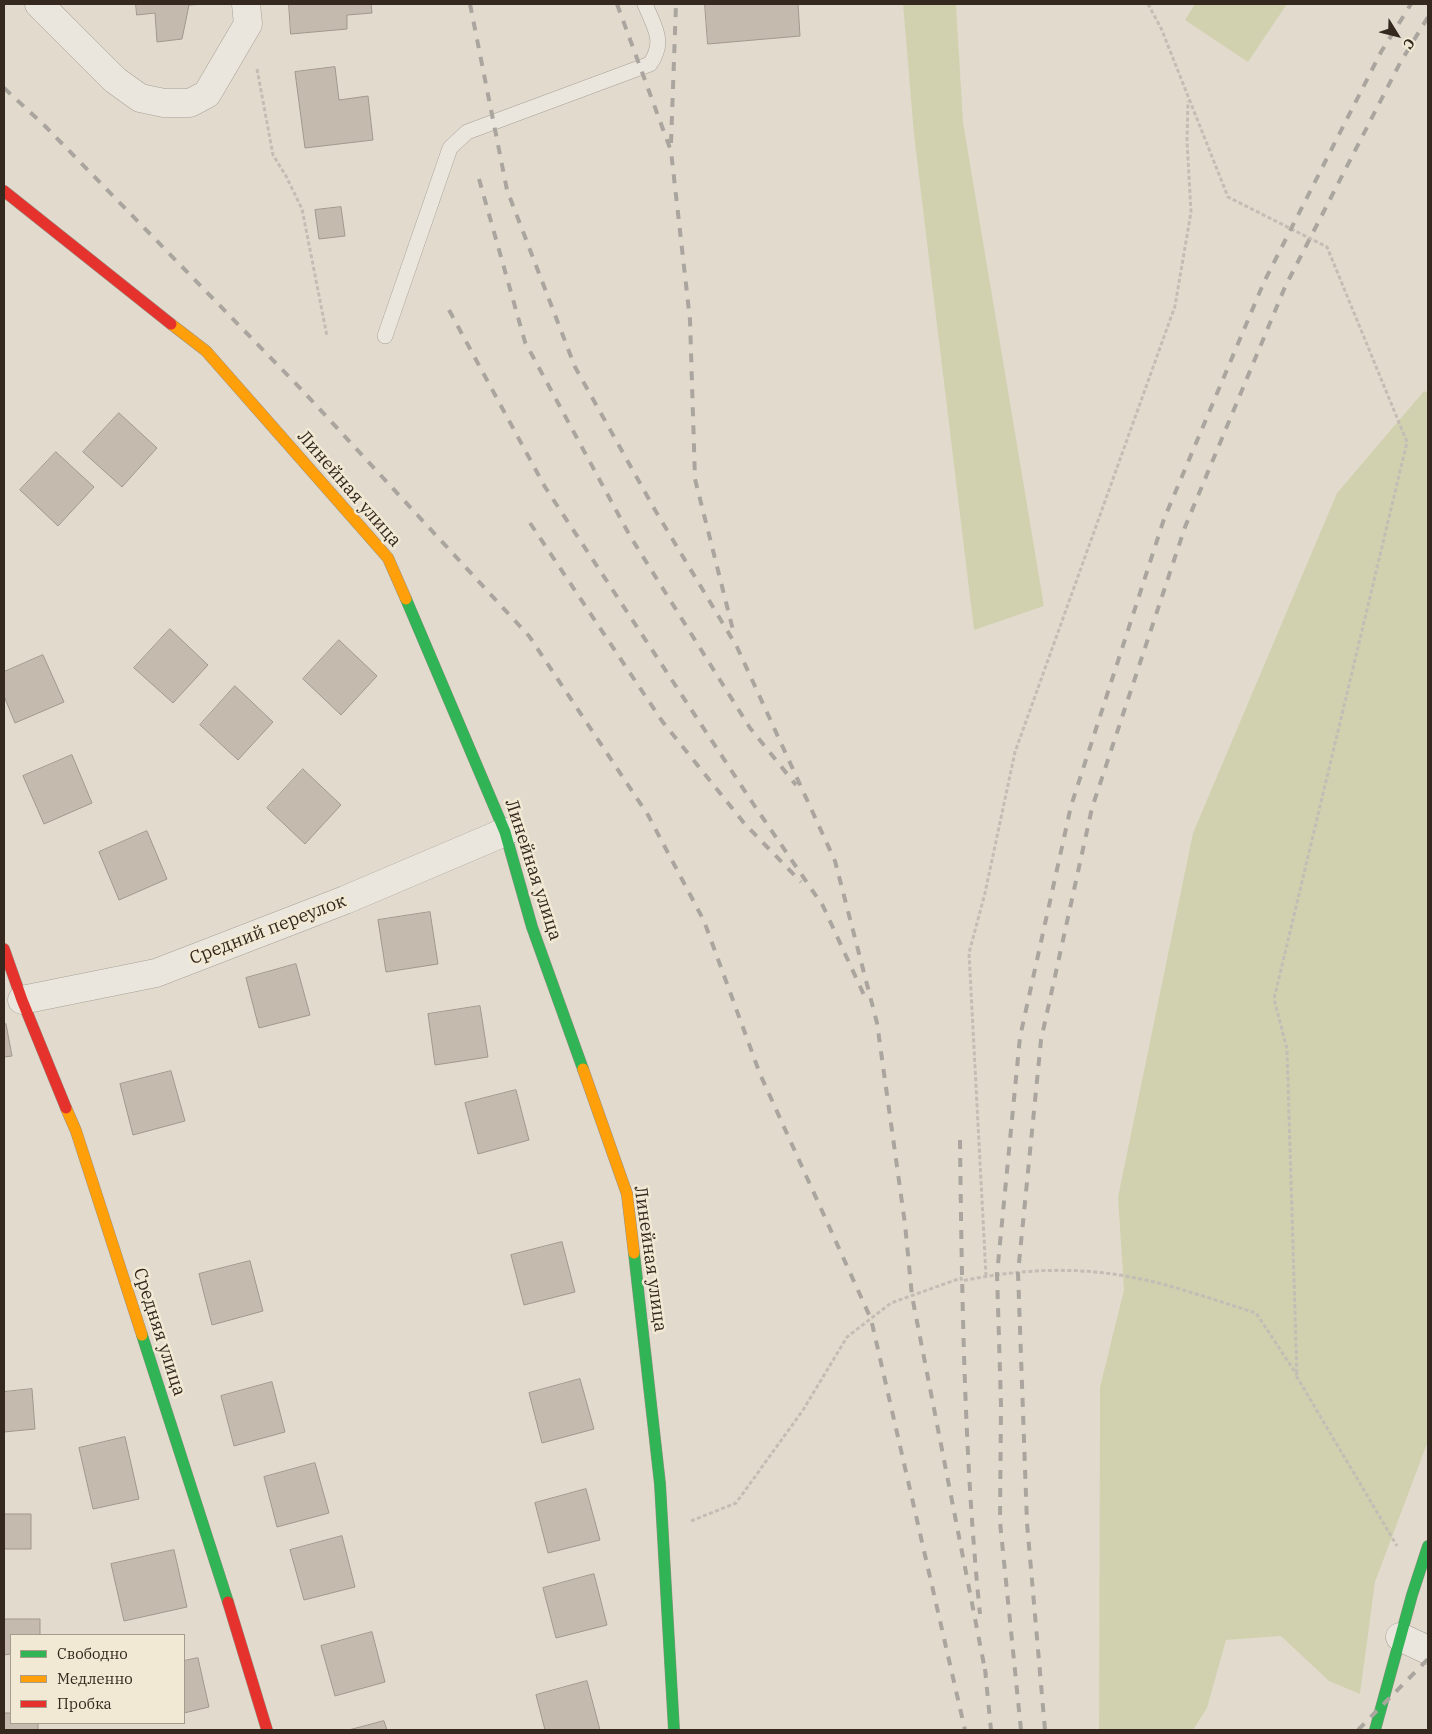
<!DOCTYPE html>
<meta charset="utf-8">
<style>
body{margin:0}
#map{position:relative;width:1432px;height:1734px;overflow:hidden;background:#e2dbcd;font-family:"IBM Plex Serif",serif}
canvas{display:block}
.frame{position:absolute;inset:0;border:5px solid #35291f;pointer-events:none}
.legend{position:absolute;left:10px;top:1634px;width:175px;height:90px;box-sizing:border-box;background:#f2e9d4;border:1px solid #a69c8c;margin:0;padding:6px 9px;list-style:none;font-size:15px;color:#35291f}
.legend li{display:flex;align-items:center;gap:10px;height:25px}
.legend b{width:25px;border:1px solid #a69c8c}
.north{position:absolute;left:1372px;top:10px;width:50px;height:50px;-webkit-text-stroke:4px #f2e9d4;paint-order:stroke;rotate:126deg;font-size:14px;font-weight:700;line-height:20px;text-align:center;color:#35291f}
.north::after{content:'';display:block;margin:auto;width:18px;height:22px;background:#35291f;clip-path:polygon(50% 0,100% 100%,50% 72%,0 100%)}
</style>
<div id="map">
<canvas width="1432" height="1734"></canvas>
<div class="frame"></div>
<ul class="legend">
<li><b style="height:6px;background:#30b455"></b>Свободно</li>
<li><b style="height:6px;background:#ff9f0a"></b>Медленно</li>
<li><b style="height:6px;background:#e5322d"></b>Пробка</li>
</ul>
<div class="north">С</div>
</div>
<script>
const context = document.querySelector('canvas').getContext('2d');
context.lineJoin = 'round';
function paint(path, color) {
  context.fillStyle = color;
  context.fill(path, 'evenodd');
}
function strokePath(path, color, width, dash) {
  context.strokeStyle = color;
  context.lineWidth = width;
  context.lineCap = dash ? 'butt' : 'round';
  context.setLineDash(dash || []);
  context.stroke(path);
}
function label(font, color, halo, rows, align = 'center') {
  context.font = font + ' "IBM Plex Serif",serif';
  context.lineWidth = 5;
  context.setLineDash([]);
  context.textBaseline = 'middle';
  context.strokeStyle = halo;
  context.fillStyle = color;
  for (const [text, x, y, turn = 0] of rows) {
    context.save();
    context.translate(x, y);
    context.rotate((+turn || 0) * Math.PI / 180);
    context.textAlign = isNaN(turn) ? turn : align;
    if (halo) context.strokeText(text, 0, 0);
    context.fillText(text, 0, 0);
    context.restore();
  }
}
paint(new Path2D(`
 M903,4h53l7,118 81,484 -70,24 -60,-495z
 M1195,4h92l-39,58 -63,-42z
 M1424,391l4,2v1048l-53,141 -15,112 -31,-13 -48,-45 -55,4 -19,68 -14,22h-94l1,-343 24,-97 -6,-93 75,-364 144,-340z`), '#d1d1b0');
const building = new Path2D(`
 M136,4h69l-16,1 -7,34 -25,3 -2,-29 -18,2z
 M289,4h82l1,9 -25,2v14l-56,5z
 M705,4h93l2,32 -92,8z
 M335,67l4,33 29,-4 5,44 -68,8 -10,-76z
 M341,207l4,29 -26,3 -4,-29z
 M119,413l38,35 -35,39 -39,-35z
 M56,452l38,35 -36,39 -38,-36z
 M170,629l38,36 -35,38 -39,-35z
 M339,640l38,36 -36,39 -38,-36z
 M43,655l21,47 -49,21 -11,-27v-24z
 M235,686l38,36 -35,38 -38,-35z
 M72,755l20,48 -48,21 -21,-48z
 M303,769l38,36 -36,39 -38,-36z
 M147,831l20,48 -48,21 -20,-48z
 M430,912l8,52 -52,8 -8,-52z
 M296,964l14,51 -51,13 -13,-50z
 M480,1006l8,51 -53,8 -7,-51z
 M6,1024l6,32 -8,1v-32z
 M171,1071l14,50 -52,14 -13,-51z
 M516,1090l13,50 -51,14 -13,-51z
 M562,1242l13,50 -51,13 -13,-50z
 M250,1261l13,50 -51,14 -13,-51z
 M580,1379l14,50 -52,14 -13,-50z
 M272,1382l13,50 -51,14 -13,-50z
 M32,1389l3,40 -31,3v-40z
 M125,1437l14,62 -46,10 -14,-61z
 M315,1463l14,50 -52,14 -13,-50z
 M586,1489l14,51 -52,13 -13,-50z
 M4,1514h27v35h-27z
 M342,1536l13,51 -51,13 -14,-50z
 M174,1550l13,57 -63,14 -13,-57z
 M594,1574l13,51 -51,13 -13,-50z
 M4,1619h36v16h-29v19l-7,1z
 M372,1632l13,50 -50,14 -14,-50z
 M198,1658l11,49 -25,6v-52z
 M587,1681l13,49h-55l-9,-35z
 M4,1713h7v10h27v7h-34z
 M384,1721l3,9h-38z`);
paint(building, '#c5baae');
strokePath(building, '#a2978d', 1);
const lane = new Path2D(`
 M385,336l65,-188 17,-16 183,-68c16,-23 4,-37 -5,-60`);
const street = new Path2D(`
 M39,4l76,76 25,18 24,5h26l17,-9 41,-70 -2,-20
 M22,1000l134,-27 189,-73 160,-68
 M1400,1637l28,13`);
const fast = new Path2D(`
 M406,599l99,233 27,95 51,142
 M634,1253l26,231 14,246
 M142,1335l86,267
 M1375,1730l37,-135 16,-49`);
const slow = new Path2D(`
 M171,324l35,27 182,207 18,41
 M583,1069l44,125 7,59
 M66,1108l10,23 66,204`);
const jam = new Path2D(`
 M4,191l167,133
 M4,949l18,51 44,108
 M228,1602l39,128`);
strokePath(lane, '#a7a096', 16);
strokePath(street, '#a7a096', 29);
strokePath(fast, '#979086', 12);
strokePath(slow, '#979086', 12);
strokePath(jam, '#979086', 12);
strokePath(new Path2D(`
 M1148,4l13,24 67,169 99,50 80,195 -133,557 13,50 10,328 100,169
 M257,69l16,86 13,21 16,33 25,127
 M986,1276l-17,-323 16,-60 30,-141 160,-446 16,-94 -4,-71 1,-40
 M691,1521l45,-18 67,-93 44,-73 44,-34 70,-25 1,3c57,-12 116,-15 174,-3 40,8 81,23 120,35l41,62`), '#c3bdb5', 3, [4, 2.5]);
strokePath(lane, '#eae6de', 15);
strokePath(street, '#eae6de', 28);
strokePath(fast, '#30b455', 11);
strokePath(slow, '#ff9f0a', 11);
strokePath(jam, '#e5322d', 11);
strokePath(new Path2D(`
 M470,4l37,186 68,177 80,143 82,137 98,214 42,162 28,201 7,72 74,379
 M617,4l54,147 19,169 5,159 39,155
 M4,88l41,38 257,264 227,246 119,179 56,106 56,153 111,245 94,411
 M671,143l5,-139
 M479,179l46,163 105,194 120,192 46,57
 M449,310l96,177 209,318 69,101 41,89
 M530,523l132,198 82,102 57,59
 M960,1140c2,158 4,317 20,474
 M985,1669l6,61
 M1021,1730l-21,-208 1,-118 -4,-130 23,-237 51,-231 93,-287 100,-237 117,-230 30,-48
 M1045,1730l-18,-207 -9,-250 23,-233 51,-232 93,-281 100,-240 115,-224 28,-46
 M1358,1730l70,-71`), '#aaa59e', 4, [9, 9]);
label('18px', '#35291f', '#f2e9d4', [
 ["Линейная улица",349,489,49],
 ["Линейная улица",533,870,72],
 ["Средний переулок",268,930,-21],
 ["Линейная улица",650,1259,82],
 ["Средняя улица",159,1332,72]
]);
</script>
